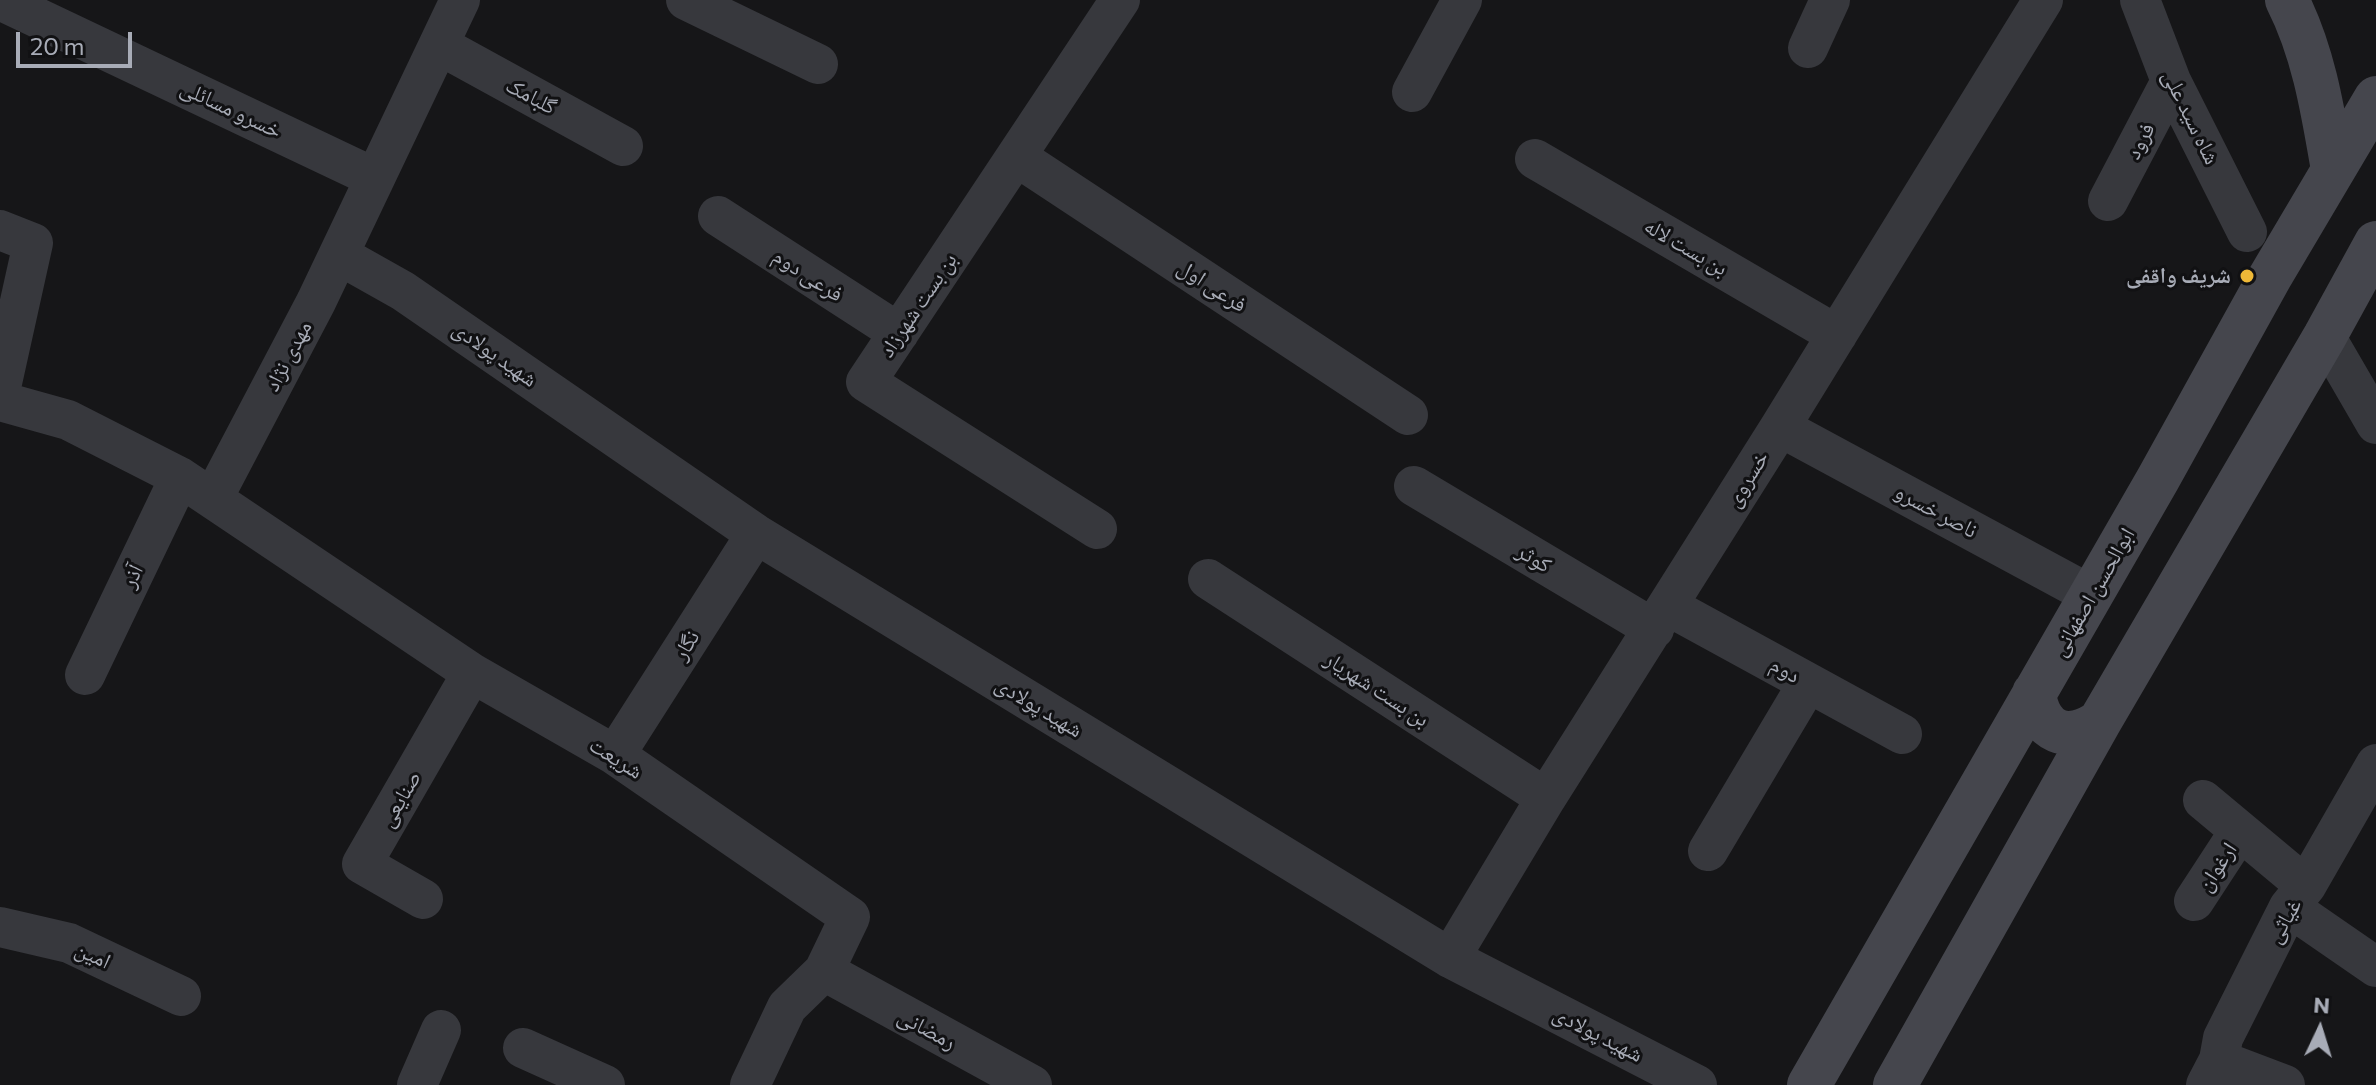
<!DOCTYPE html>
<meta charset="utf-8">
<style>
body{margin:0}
#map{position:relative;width:2376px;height:1085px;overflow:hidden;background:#161618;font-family:Commissioner,sans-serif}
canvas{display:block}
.north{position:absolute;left:2280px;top:989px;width:80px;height:80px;-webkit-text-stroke:6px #111113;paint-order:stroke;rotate:4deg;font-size:22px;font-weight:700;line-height:32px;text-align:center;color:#a8acb7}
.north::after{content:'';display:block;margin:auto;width:28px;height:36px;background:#a8acb7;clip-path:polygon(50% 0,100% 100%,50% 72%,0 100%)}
.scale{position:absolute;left:16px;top:32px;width:116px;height:36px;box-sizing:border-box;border:4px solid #a8acb7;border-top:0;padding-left:10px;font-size:24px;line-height:28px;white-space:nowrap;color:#a8acb7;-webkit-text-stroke:6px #111113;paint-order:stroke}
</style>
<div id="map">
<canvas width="2376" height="1085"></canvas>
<div class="north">N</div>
<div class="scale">20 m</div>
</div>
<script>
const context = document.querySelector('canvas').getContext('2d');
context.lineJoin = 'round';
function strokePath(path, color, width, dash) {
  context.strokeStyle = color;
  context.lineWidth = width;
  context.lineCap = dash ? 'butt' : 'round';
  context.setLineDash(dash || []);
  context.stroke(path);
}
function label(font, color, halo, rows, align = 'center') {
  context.font = font + ' Commissioner,"Noto Naskh Arabic",sans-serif';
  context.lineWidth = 6;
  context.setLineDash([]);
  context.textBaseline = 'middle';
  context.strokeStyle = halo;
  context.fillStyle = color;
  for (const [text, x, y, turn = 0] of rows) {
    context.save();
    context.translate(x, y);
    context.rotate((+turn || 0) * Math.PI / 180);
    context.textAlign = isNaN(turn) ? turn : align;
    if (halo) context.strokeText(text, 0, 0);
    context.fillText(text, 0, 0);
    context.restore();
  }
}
strokePath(new Path2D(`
 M0,0l375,178
 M686,0l132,64
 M2140,0l31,81 76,151
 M439,45l184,101
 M1808,48l22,-48
 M1412,92l50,-92
 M1017,157l391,258
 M1535,159l302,176
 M2108,201l63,-120
 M718,216l181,117
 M0,230l33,13 -33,149
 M339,255l64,36 353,243 694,424 247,127
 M2325,336l51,88
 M0,401l68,19 112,57 292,196 143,82 235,162 -26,54 -37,36 -37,78
 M1780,427l311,168
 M1414,486l240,143
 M213,498l103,-196 144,-302
 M1097,529l-231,-147 254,-382
 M1208,579l338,219
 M1668,606l234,128
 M85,675l95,-198
 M615,755l141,-221
 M2203,800l103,86
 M1708,851l100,-168
 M423,899l-61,-35 110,-191
 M2194,901l45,-69
 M2289,907l87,60
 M0,927l69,16 112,53
 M1450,958l96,-160 234,-371 263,-427
 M824,971l208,114
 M523,1048l82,37
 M2219,1060l66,25
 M417,1085l24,-55
 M2206,1085l13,-25 4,-22 66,-131 17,-21 70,-122`), '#37383d', 40);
strokePath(new Path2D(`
 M2287,0c27,53 36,112 46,170
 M2034,693c5,40 34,51 66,28
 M1809,1085l349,-606 112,-202 106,-179
 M1895,1085l205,-364 225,-385 51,-93`), '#45464d', 44);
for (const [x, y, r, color] of [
 [2247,276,8,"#eeb837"]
]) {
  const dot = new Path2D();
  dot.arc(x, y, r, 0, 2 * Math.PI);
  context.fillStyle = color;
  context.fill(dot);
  strokePath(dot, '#111113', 3);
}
label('22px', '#a8acb7', '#111113', [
 ["گلبامک",531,96,28],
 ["خسرو مسائلی",231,109,25],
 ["شاه سید علی",2191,117,64],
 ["فرود",2140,141,-62],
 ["بن بست لاله",1686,247,30],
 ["فرعی دوم",808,275,33],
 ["فرعی اول",1212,286,33],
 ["بن بست شهرزاد",918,305,-56],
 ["شهید پولادی",495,354,35],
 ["مهدی نژاد",288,356,-62],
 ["خسروی",1747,479,-58],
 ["ناصر خسرو",1936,511,28],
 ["کوثر",1534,558,31],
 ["آذر",132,576,-64],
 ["ابوالحسن اصفهانی",2093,592,-60],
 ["نگار",686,645,-58],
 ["دوم",1785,670,29],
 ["بن بست شهریار",1377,689,33],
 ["شهید پولادی",1039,707,31],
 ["شریعت",616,758,32],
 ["صنایعی",400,799,-60],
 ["ارغوان",2217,867,-57],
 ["غیاثی",2284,921,-60],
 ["امین",93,955,25],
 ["رمضانی",927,1029,28],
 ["شهید پولادی",1598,1034,27]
]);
label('bold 22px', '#a8acb7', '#111113', [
 ["شریف واقفی",2231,276]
], 'right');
</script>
